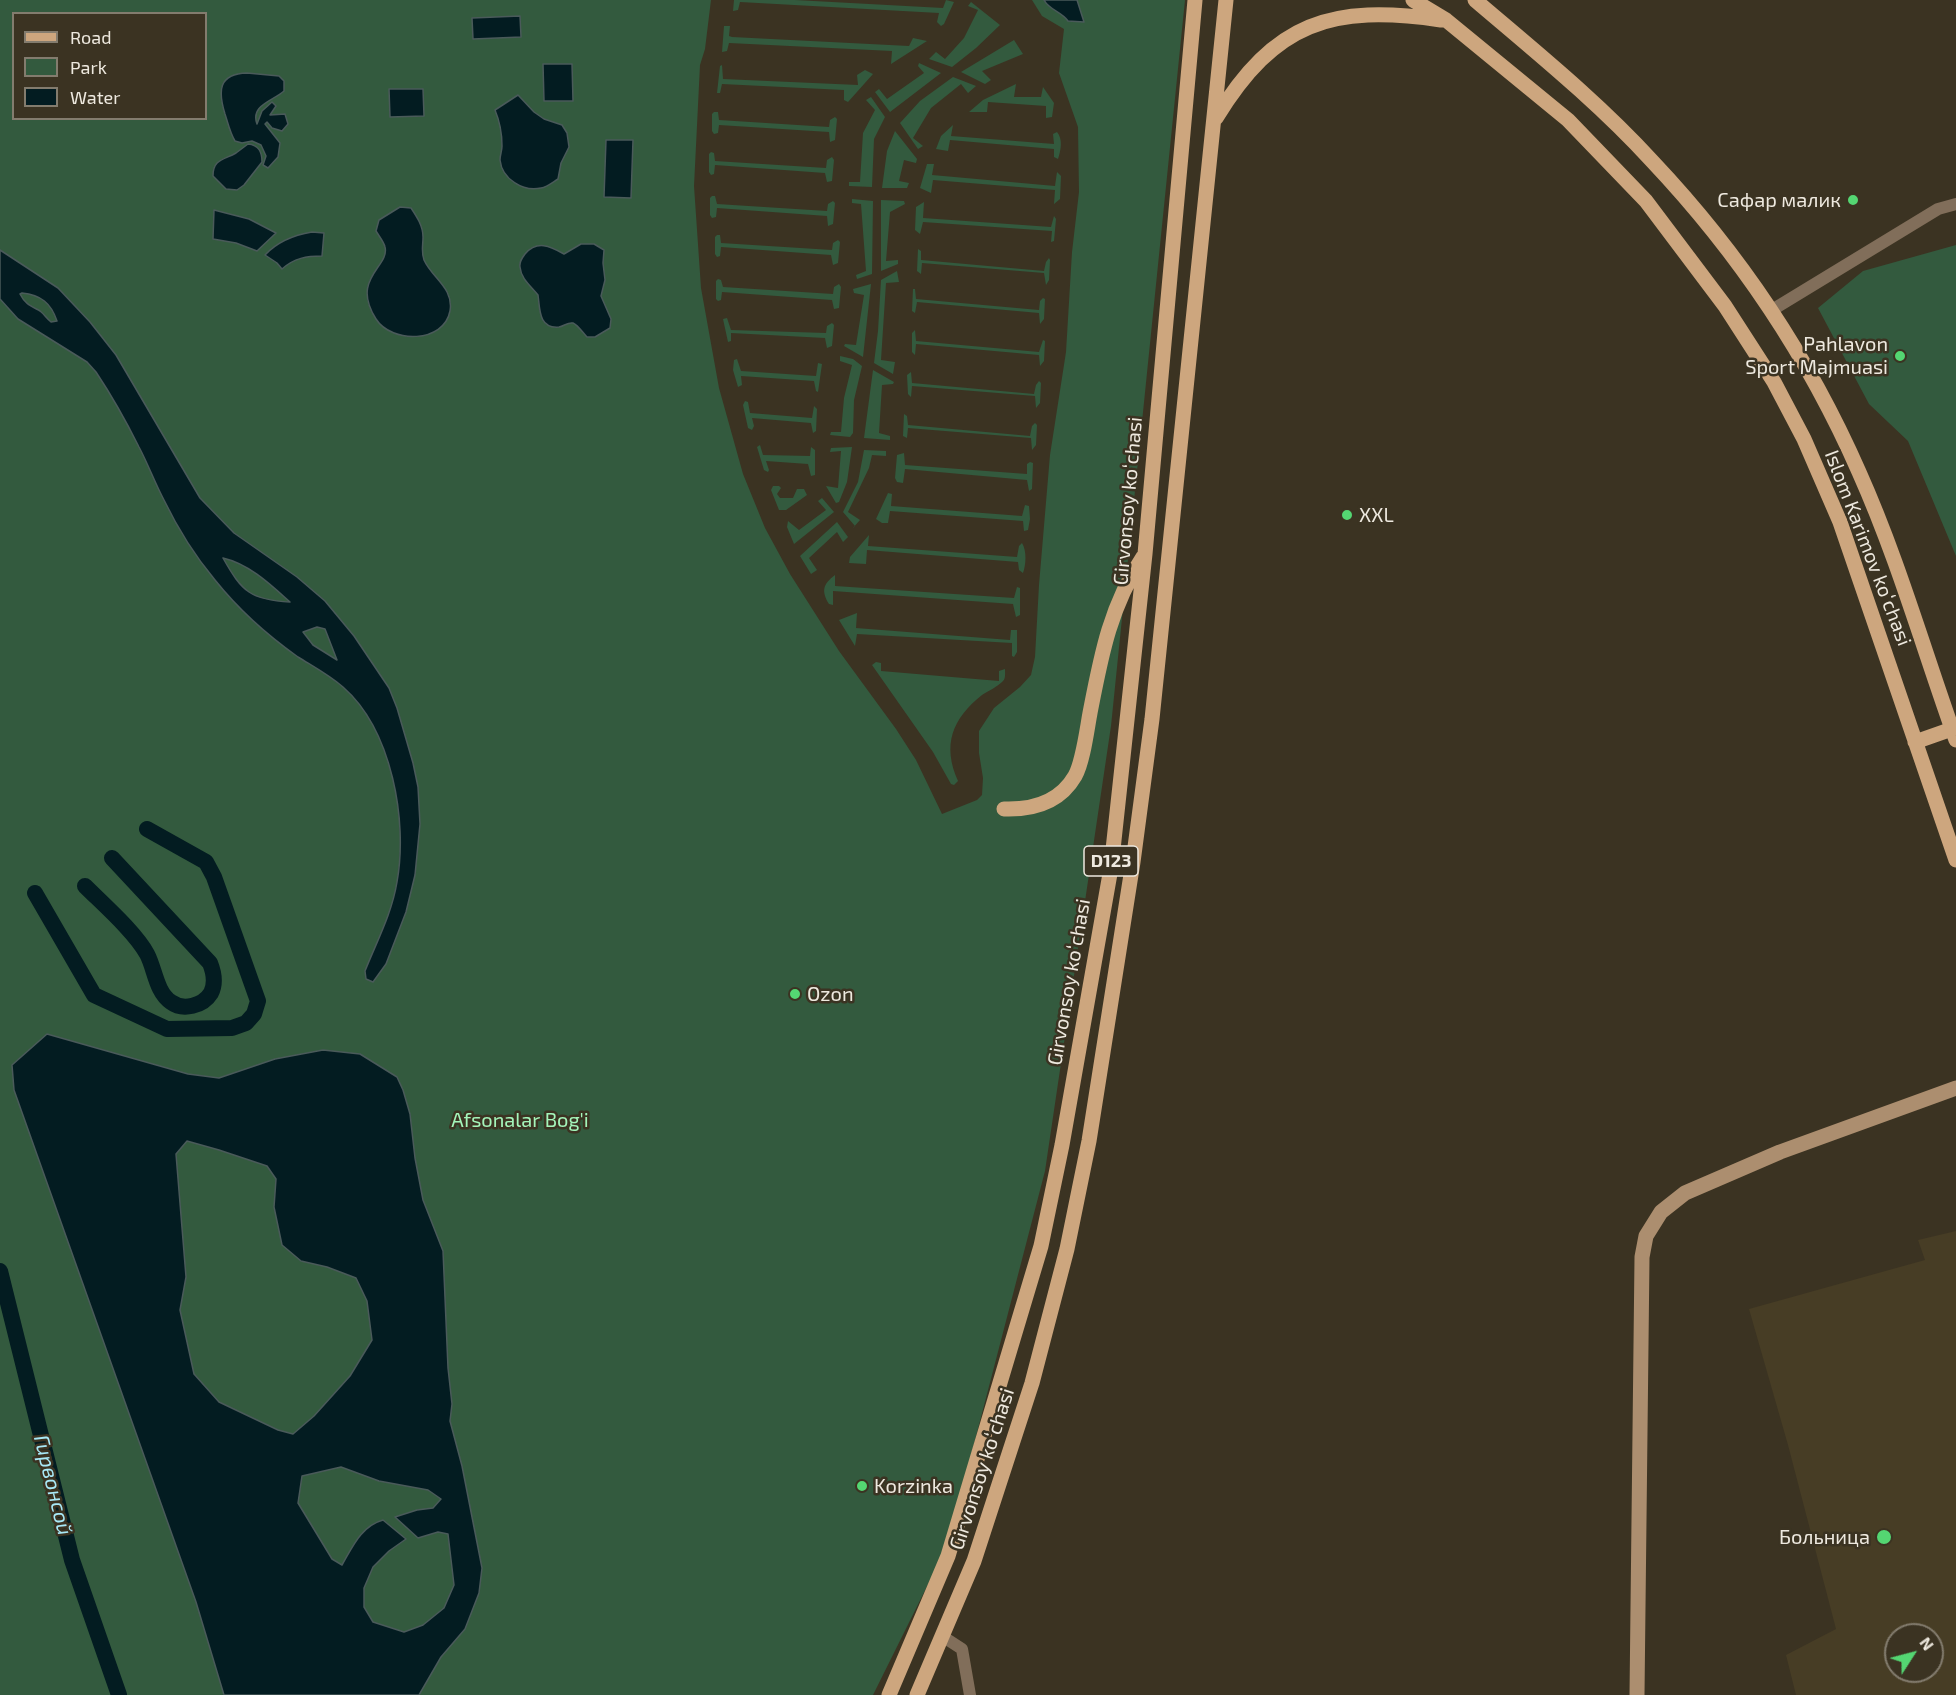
<!DOCTYPE html>
<meta charset="utf-8">
<style>
body{margin:0}
#map{position:relative;width:1956px;height:1695px;overflow:hidden;background:#3b3322;font-family:"Exo 2",sans-serif}
canvas{display:block}
.legend{position:absolute;left:12px;top:12px;width:195px;height:108px;box-sizing:border-box;background:#3b3322;border:2px solid #837c6e;margin:0;padding:8px 10px;list-style:none;font-size:18px;color:#eee9df}
.legend li{display:flex;align-items:center;gap:12px;height:30px}
.legend b{width:30px;border:2px solid #837c6e}
.north{position:absolute;left:1884px;top:1623px;width:60px;height:60px;box-sizing:border-box;background:#3b3322;border:2px solid #837c6e;border-radius:50%;rotate:54deg;font-size:16px;font-weight:700;line-height:24px;text-align:center;color:#eee9df}
.north::after{content:'';display:block;margin:auto;width:21px;height:27px;background:#54d672;clip-path:polygon(50% 0,100% 100%,50% 72%,0 100%)}
</style>
<div id="map">
<canvas width="1956" height="1695"></canvas>
<ul class="legend">
<li><b style="height:8px;background:#cda67e"></b>Road</li>
<li><b style="height:16px;background:#335a3e"></b>Park</li>
<li><b style="height:16px;background:#031c21"></b>Water</li>
</ul>
<div class="north">N</div>
</div>
<script>
const context = document.querySelector('canvas').getContext('2d');
context.lineJoin = 'round';
function paint(path, color) {
  context.fillStyle = color;
  context.fill(path, 'evenodd');
}
function strokePath(path, color, width, dash) {
  context.strokeStyle = color;
  context.lineWidth = width;
  context.lineCap = dash ? 'butt' : 'round';
  context.setLineDash(dash || []);
  context.stroke(path);
}
function label(font, color, halo, rows, align = 'center') {
  context.font = font + ' "Exo 2",sans-serif';
  context.lineWidth = 5;
  context.setLineDash([]);
  context.textBaseline = 'middle';
  context.strokeStyle = halo;
  context.fillStyle = color;
  for (const [text, x, y, turn = 0] of rows) {
    context.save();
    context.translate(x, y);
    context.rotate((+turn || 0) * Math.PI / 180);
    context.textAlign = isNaN(turn) ? turn : align;
    if (halo) context.strokeText(text, 0, 0);
    context.fillText(text, 0, 0);
    context.restore();
  }
}
paint(new Path2D(`
 M1956,1231v464h-160l-10,-40 50,-26 -48,-184 -39,-136 176,-49 -7,-20zM1896,1635h36v36h-36z`), '#473d25');
paint(new Path2D(`
 M0,0h711l-6,49 -5,16 -6,121 7,102 18,100 24,86 22,54 25,46 49,77 57,78 20,31 26,54 35,-14 5,-5 1,-17 -4,-25v-22l15,-23 26,-21 11,-12 4,-18 4,-72 11,-130 16,-103 6,-100 7,-60 -1,-65 -19,-54 5,-44 -22,-13 -10,-16h153l-74,726 -66,445 -97,373 -75,151h-873zM14,14h192v104h-192z
 M734,0h61l148,8 3,-8 8,2 -10,22 -3,2 -4,-4 2,-9 -199,-11 -2,8 -5,1z
 M971,2l29,23 -24,23 -24,19 -23,-8 7,-7 9,7 19,-21 14,-28 -10,-4z
 M724,26h6l-1,10 3,1 177,9 4,-8 14,3 -36,23 1,-13 -163,-8 -2,8 -5,1z
 M1014,40l9,14 -41,17 9,9 -6,4 -24,-12z
 M919,63l22,10 -51,39 -15,-20 4,-3 8,10 37,-26 -6,-7z
 M722,65l1,14 135,6 -1,-10 8,-5 8,4 -25,28 -4,-2v-10l-122,-6 -2,9h-3l3,-27z
 M953,77l23,9 -8,7 -7,-9 -30,24 -18,30 10,8 -5,3 -18,-26 20,-22z
 M1016,84l-2,13h27l2,-10 11,16 -2,14 -6,1v-12l-58,-4 -1,10h-18l14,-12z
 M871,97l14,20 -11,22 -2,48 -23,-1v-4h11l3,-49 12,-23 -9,-10z
 M714,112h4l1,8 110,7 1,-7 5,-3 2,2 -2,21 -5,2 -1,-10 -110,-7 -1,8 -4,1 -2,-3v-17z
 M953,125l-2,11 103,8 -1,-10 4,-2c6,7 4,18 1,27l-4,-2v-8l-104,-9 -2,11 -12,-2 5,-13z
 M895,131l22,28 -1,4 -12,-3 -5,21 10,2 -2,5h-25l5,-37z
 M711,152l3,1 1,8 111,7 1,-8 5,-3 2,3 -2,21 -5,1 -2,-9 -110,-8 -1,9 -3,1 -2,-3v-18z
 M927,164h7l-2,11 123,11 2,-14 4,4 -1,23 -6,5 1,-14 -122,-10 -2,13 -11,-5z
 M712,196h3l2,8 110,7 1,-7 5,-3 2,2 -2,21 -5,2 -1,-10 -110,-8 -1,9 -4,1 -2,-3v-17z
 M852,199l21,2 -1,73 -15,5 -1,-4 10,-4 -5,-67 -9,-1z
 M881,200l23,1 1,3 -15,8 -4,49 12,-1v4l-17,7z
 M924,202l-1,16 128,9 3,-11 2,3 -2,22 -3,1 1,-11 -129,-9 -3,12 -5,-4 1,-23z
 M717,235h3l1,8 111,7 1,-7 5,-3 2,2 -2,21 -5,2 -2,-10 -110,-8 -1,9 -3,1 -2,-3v-17z
 M1956,245v311l-48,-115 -39,-37 -51,-96 45,-37z
 M918,249l3,2v9l123,11 2,-9 3,-4 1,2 -1,20 -3,5 -2,-12 -122,-10 -1,11 -4,-3z
 M897,271l2,11 -13,1 -5,77 14,2 -2,12 -19,-11 4,-32 3,-51z
 M718,279l3,1 2,7 110,7 1,-7 5,-3 2,3 -2,21 -5,1 -2,-9 -110,-8 -1,8 -3,1 -2,-2v-18z
 M871,284l-8,73 -19,-11 1,-2 11,1 8,-50 -10,-2 -1,-4z
 M913,289h2l1,10 123,11 1,-9 3,-3 2,1 -1,20 -4,5 -1,-11 -122,-11 -2,11 -3,-2z
 M727,318l4,12 95,3 1,-7 5,-3 2,2 -2,21 -5,2 -2,-10 -94,-5v8l-3,1 -5,-23z
 M915,330l1,11 123,11 4,-12 2,1 -1,20 -4,5 -1,-11 -123,-11 -1,11 -3,-3v-19z
 M840,356l13,3 9,7 -8,34 -1,33 -3,4 -20,-2 1,-3h10l3,-34 8,-33 -12,-4z
 M737,359l4,12 75,5 2,-13 4,1 -4,28 -2,-1 -2,-10 -73,-5 1,9 -4,2 -5,-17 1,-10z
 M873,370l21,12 -1,2 -11,1 -3,48 11,3v4l-26,-2z
 M911,372l1,11 122,11 2,-9 3,-4 2,2 -1,20 -4,5 -1,-12 -123,-10 -1,11 -3,-3 -1,-19z
 M745,401l3,1 2,11 62,5 2,-12 3,3 -1,22 -3,2 -2,-10 -59,-5 2,8 -2,4 -4,-2 -5,-23z
 M904,414l3,2 1,9 122,11 2,-10 3,-3 2,2 -1,20 -4,5 -1,-12 -123,-10 -1,10 -4,-2z
 M760,445l3,10 47,1 1,-9 4,3v25l-4,1 -3,-12 -42,-3 3,9 -1,2 -4,-2 -7,-23z
 M852,447l-5,35 -8,20 -3,1 -10,-17 12,2 3,-37 -11,1 1,-4z
 M864,450l22,1v5l-14,-1 -3,13 -21,44 12,8 -8,9 3,-3 -12,-14 15,-30z
 M904,453l1,12 122,9v-10l3,-2 3,1 -1,26 -3,2 -2,-11 -122,-11 -2,14 -6,-1 -2,-4 2,-23z
 M773,486h6l2,2 -4,6 3,4h13l4,-9h7l3,6 -21,15h-7l-8,-20z
 M888,493l4,1 -1,12 131,10 3,-11 4,1 1,13 -2,11 -4,1 -1,-10 -133,-10 -2,12h-6l-6,-4z
 M822,498l12,14 -40,32 -7,-17 1,-6 11,9 27,-20 -8,-9z
 M837,522l11,15 -5,5 -6,-10 -28,26 8,12 -6,4 -11,-18z
 M869,535l-1,11 149,11 2,-11 3,-3c5,8 4,22 1,30l-4,-3 -1,-8 -151,-12 -1,14 -17,-1 1,-6z
 M835,575v11l179,12 3,-11 3,1v27l-4,2 -3,-13 -180,-13v14l-4,-1c-8,-13 -6,-20 6,-29z
 M857,613l-1,15 154,12 1,-10h6v22l-3,5 -2,-1v-13l-155,-9 -2,12 -16,-26z
 M876,662l5,1v8l118,10v-10l6,-2c0,5 1,10 -3,13 -5,5 -14,9 -20,13 -30,24 -40,50 -24,86l-4,4 -3,-1 -18,-32 -61,-87z`), '#335a3e');
const water = new Path2D(`
 M1044,0h33l7,22 -16,-1c-6,-9 -19,-11 -24,-21z
 M520,16l1,21 -48,2 -1,-21z
 M543,64h29l1,37h-29z
 M247,73l32,3 5,5v10c-11,10 -34,14 -27,33l5,-13 10,-9 4,4 -6,9 15,-1 3,10 -6,7 -10,-3 -5,-6 -2,2 15,19 -2,14 -10,11 -5,-3 3,-9 -5,-11 -9,-4 -10,2 -7,-2c-5,-8 -7,-18 -10,-27 -7,-23 -7,-40 22,-41z
 M389,89h34l1,27 -34,1z
 M518,95l16,17 10,7 18,6 5,8 2,14 -8,16 -3,16c-5,3 -11,8 -17,9 -18,4 -39,-9 -41,-28 0,-5 2,-9 2,-14 0,-13 -2,-24 -7,-36z
 M606,140h27l-2,58 -27,-1z
 M248,144c11,1 14,8 14,18l-18,23 -7,5 -11,-1 -13,-13c0,-17 11,-16 23,-23 4,-3 8,-6 12,-9z
 M400,207l11,1c6,9 12,18 12,29 0,9 -2,15 1,23 8,18 30,28 26,51 -6,32 -58,33 -74,8 -26,-41 14,-52 9,-72 -1,-5 -6,-11 -9,-16l3,-11z
 M214,210l35,9 27,14 -19,18 -21,-8 -23,-4z
 M312,232l12,1 -2,23c-15,0 -28,2 -40,13l-5,-6 -12,-8c13,-14 29,-20 47,-23z
 M581,244h13l10,6 -1,13 2,17 -4,16 10,23 -1,9 -15,9h-8c-4,-4 -9,-12 -14,-14 -5,-1 -9,3 -14,4 -21,2 -19,-19 -21,-32 -7,-9 -17,-16 -18,-28 -1,-5 2,-9 5,-13 12,-14 25,-8 39,0z
 M0,250l58,38 32,34 26,33 84,143 34,35 63,44 28,24 29,35 35,52 8,20 16,55 5,24 2,37 -5,51 -9,37 -20,52 -13,18 -7,-3 -1,-8c12,-30 27,-58 32,-89 11,-61 -5,-152 -54,-195 -14,-12 -29,-20 -45,-30 -31,-22 -59,-47 -83,-77 -20,-24 -37,-51 -51,-80 -9,-17 -16,-36 -25,-53 -13,-26 -27,-51 -43,-75l-9,-10 -69,-43 -18,-20zM22,293c19,2 29,10 35,28l-6,1c-4,-3 -7,-8 -11,-11 -9,-5 -15,-7 -20,-17zM223,558c26,6 47,26 67,44 -39,-2 -48,-10 -67,-44zM317,627l8,2 12,31 -24,-15 -10,-13z
 M47,1034l141,40 31,4 56,-19 48,-9 37,4 37,23 6,13 7,24 5,44 8,42 20,51 5,117 4,36 -2,17 12,45 20,102 -3,25 -14,36 -24,28 -22,38h-195l-28,-93 -182,-512 -2,-25zM187,1141l32,9 48,16 9,13 -2,28 8,38 19,16 26,6 29,11 11,23 5,39 -22,36 -36,40 -21,18 -15,-4 -59,-28 -25,-28 -14,-64 6,-33 -10,-123zM341,1467l38,14 49,9 13,9 -8,9 -16,2 -22,7 23,21 20,-6 10,2 6,51 -10,23 -21,17 -19,7 -31,-10 -9,-15v-19l9,-21 16,-16 17,-12 -23,-19c-22,6 -31,28 -41,45l-10,-6 -34,-56 4,-27z`);
paint(water, '#031c21');
strokePath(water, '#4a5a5a', 1.5);
strokePath(new Path2D(`
 M85,886c18,18 50,46 62,68 8,15 9,38 24,48 12,9 32,4 40,-9 5,-10 3,-20 -1,-30l-98,-105
 M35,893l59,102 73,34 65,-1 14,-5 8,-9 4,-13 -44,-124 -8,-15 -59,-33
 M0,1271l72,289 47,135`), '#031c21', 16);
strokePath(new Path2D(`
 M1772,310l166,-101 18,-5
 M942,1636l20,13 8,46`), '#816e5a', 12);
strokePath(new Path2D(`
 M1637,1695l5,-438 4,-21 15,-24 24,-19 95,-41 176,-64`), '#ac8e6f', 15);
strokePath(new Path2D(`
 M1413,0l33,20 122,100 78,81 79,105 49,76 30,57 36,83 116,338
 M1475,0c61,52 123,102 177,161 86,91 157,197 207,311 39,87 65,179 97,268
 M1216,118c59,-96 115,-114 225,-98
 M1915,742l37,-13
 M1004,809c29,1 56,-7 71,-33 8,-14 12,-47 15,-63 11,-57 20,-107 53,-156
 M889,1695l59,-139 93,-310 21,-101 49,-277 34,-314 50,-554
 M917,1695l57,-134 58,-178 35,-134 22,-108 44,-279 19,-143 74,-719`), '#cda67e', 15);
for (const [x, y, r, color] of [
 [1853,200,6,"#54d672"],
 [1900,356,6,"#54d672"],
 [1347,515,6,"#54d672"],
 [795,994,6,"#54d672"],
 [862,1486,6,"#54d672"],
 [1884,1537,8,"#54d672"]
]) {
  const dot = new Path2D();
  dot.arc(x, y, r, 0, 2 * Math.PI);
  context.fillStyle = color;
  context.fill(dot);
  strokePath(dot, '#3b3322', 2);
}
for (const [x, y, w] of [
 [1111,861,54]
]) {
  const box = new Path2D();
  box.roundRect(x - w / 2, y - 15, w, 30, 4.5);
  context.fillStyle = '#3b3322';
  context.fill(box);
  strokePath(box, '#eee9df', 1.5);
}
label('bold 18px', '#eee9df', null, [
 ["D123",1111,861]
]);
label('20px', '#eee9df', '#3b3322', [
 ["Сафар малик",1841,200],
 ["Pahlavon",1888,344],
 ["Sport Majmuasi",1888,367],
 ["XXL",1359,515,"left"],
 ["Ozon",807,994,"left"],
 ["Korzinka",874,1486,"left"],
 ["Больница",1870,1537]
], 'right');
label('20px', '#eee9df', '#3b3322', [
 ["Girvonsoy koʻchasi",1128,501,-85],
 ["Islom Karimov koʻchasi",1868,548,69],
 ["Girvonsoy koʻchasi",1069,982,-80],
 ["Girvonsoy koʻchasi",982,1469,-72]
]);
label('20px', '#a4f5ba', '#3b3322', [
 ["Afsonalar Bog'i",520,1120]
]);
label('italic 21px', '#a8e9f7', '#3b3322', [
 ["Гирвонсой",53,1485,76]
]);
</script>
